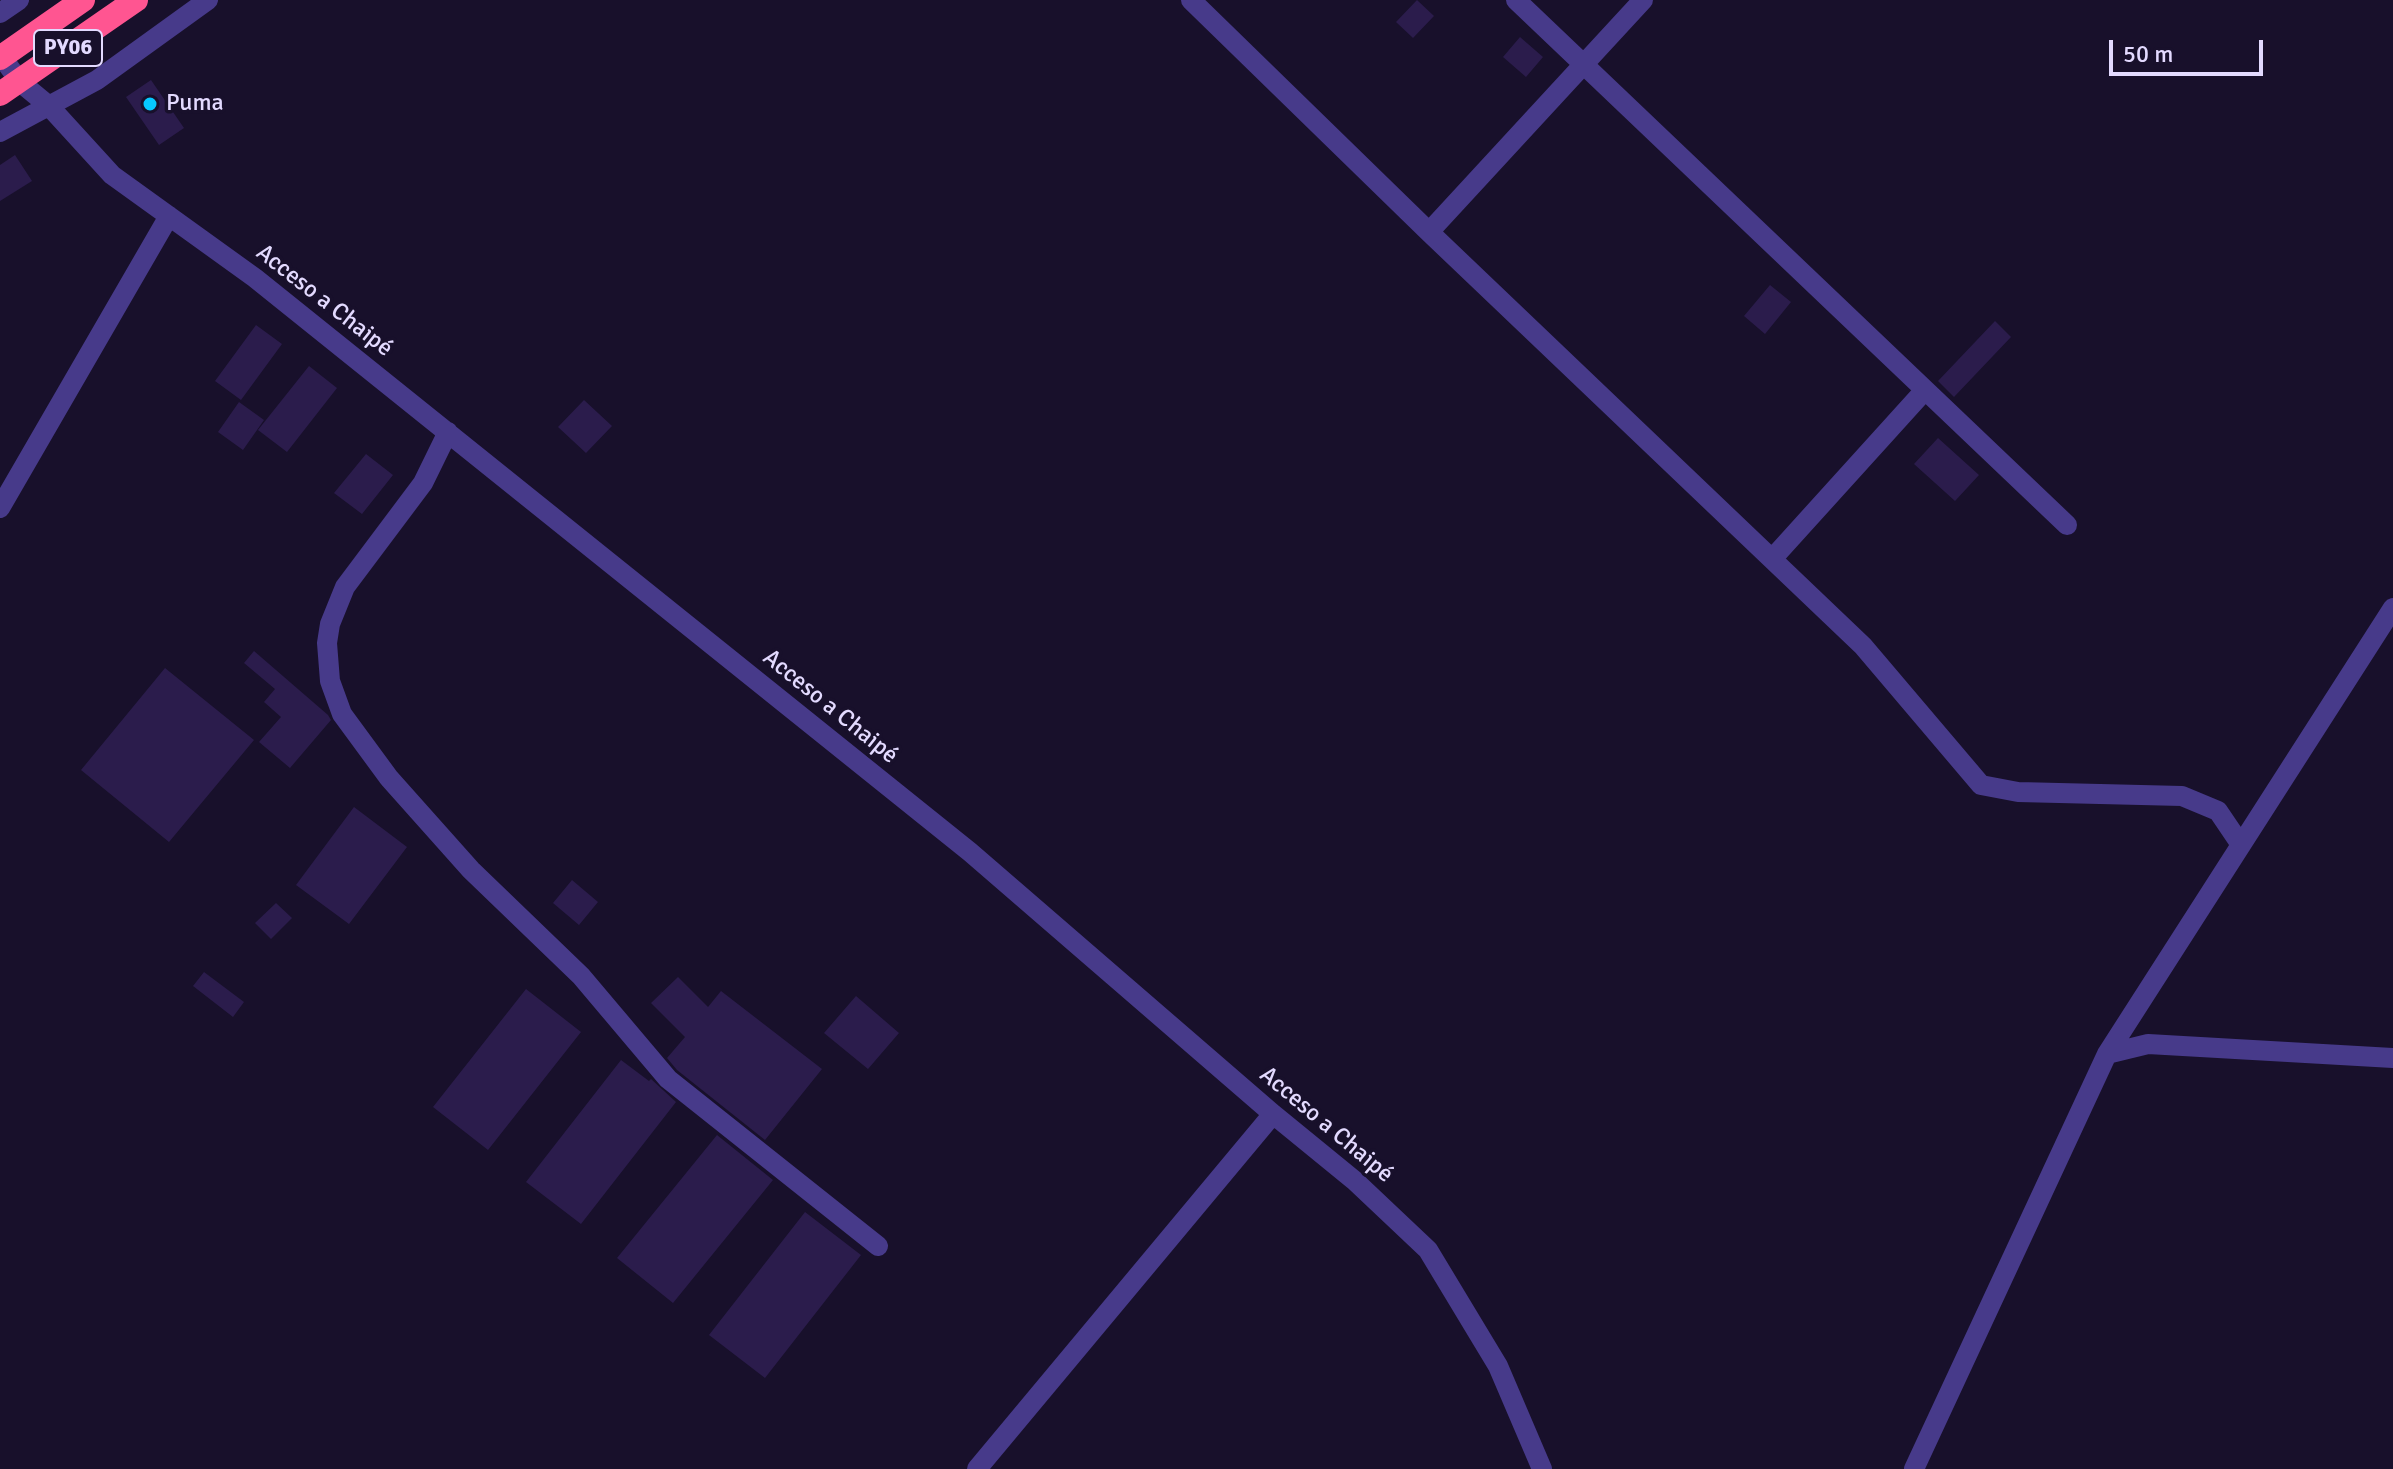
<!DOCTYPE html>
<meta charset="utf-8">
<style>
body{margin:0}
#map{position:relative;width:2393px;height:1469px;overflow:hidden;background:#18102b;font-family:Signika,sans-serif}
canvas{display:block}
.scale{position:absolute;left:2109px;top:40px;width:154px;height:36px;box-sizing:border-box;border:4px solid #e3daff;border-top:0;padding-left:10px;font-size:24px;line-height:28px;white-space:nowrap;color:#e3daff;-webkit-text-stroke:6px #18102b;paint-order:stroke}
</style>
<div id="map">
<canvas width="2393" height="1469"></canvas>
<div class="scale">50 m</div>
</div>
<script>
const context = document.querySelector('canvas').getContext('2d');
context.lineJoin = 'round';
function paint(path, color) {
  context.fillStyle = color;
  context.fill(path, 'evenodd');
}
function strokePath(path, color, width, dash) {
  context.strokeStyle = color;
  context.lineWidth = width;
  context.lineCap = dash ? 'butt' : 'round';
  context.setLineDash(dash || []);
  context.stroke(path);
}
function label(font, color, halo, rows, align = 'center') {
  context.font = font + ' Signika,sans-serif';
  context.lineWidth = 7;
  context.setLineDash([]);
  context.textBaseline = 'middle';
  context.strokeStyle = halo;
  context.fillStyle = color;
  for (const [text, x, y, turn = 0] of rows) {
    context.save();
    context.translate(x, y);
    context.rotate((+turn || 0) * Math.PI / 180);
    context.textAlign = isNaN(turn) ? turn : align;
    if (halo) context.strokeText(text, 0, 0);
    context.fillText(text, 0, 0);
    context.restore();
  }
}
paint(new Path2D(`
 M1417,0l17,16 -21,22 -17,-16z
 M1520,37l23,20 -17,20 -23,-20z
 M151,80l33,48 -25,17 -33,-48z
 M15,155l17,26 -32,20v-36z
 M1770,285l21,17 -26,32 -21,-18z
 M1995,321l16,16 -57,60 -16,-16z
 M256,325l26,19 -41,56 -26,-19z
 M309,366l28,22 -50,64 -29,-22z
 M584,400l28,26 -26,27 -28,-26z
 M239,402l25,18 -21,30 -25,-18z
 M1938,438l41,37 -24,26 -41,-37z
 M366,454l27,21 -31,39 -28,-21z
 M254,651l74,64 3,5 -41,48 -31,-26 22,-25 -17,-15 11,-13 -31,-26z
 M165,668l89,72 -85,102 -88,-72z
 M354,807l53,40 -58,77 -53,-39z
 M572,880l26,22 -19,23 -26,-22z
 M276,903l16,15 -21,21 -16,-16z
 M204,972l40,30 -11,15 -40,-31z
 M678,977l30,30 13,-16 101,78 -57,71 -88,-70 -10,-12 18,-21 -34,-34z
 M526,989l55,43 -93,118 -55,-43z
 M856,996l43,37 -31,36 -44,-36z
 M621,1060l28,21 2,-2 25,23 -95,122 -55,-42z
 M717,1135l56,45 -100,123 -56,-45z
 M805,1212l56,43 -96,123 -56,-43z`), '#2b1c4c');
strokePath(new Path2D(`
 M1191,0l238,232 434,414 118,139 37,7 164,4 36,15 23,34
 M1516,0l551,525
 M0,13l19,-13
 M2,57l18,25 29,24 63,69 143,103 715,574 303,262 82,67 73,69 70,116 44,103
 M0,132l97,-52 111,-80
 M1429,232l214,-232
 M448,432l-25,51 -78,104 -15,37 -3,19 3,38 12,33 47,64 82,92 110,106 87,103 210,167
 M0,508l169,-292
 M1772,559l153,-169
 M2107,1054l41,-10 245,14
 M977,1469l296,-355
 M1914,1469l193,-415 286,-446`), '#473a8a', 20);
strokePath(new Path2D(`
 M0,58l83,-58
 M0,94l136,-94`), '#ff5591', 24);
for (const [x, y, r, color] of [
 [150,104,8,"#06c8ff"]
]) {
  const dot = new Path2D();
  dot.arc(x, y, r, 0, 2 * Math.PI);
  context.fillStyle = color;
  context.fill(dot);
  strokePath(dot, '#18102b', 3);
}
for (const [x, y, w] of [
 [68,48,68]
]) {
  const box = new Path2D();
  box.roundRect(x - w / 2, y - 18, w, 36, 6);
  context.fillStyle = '#18102b';
  context.fill(box);
  strokePath(box, '#e3daff', 2);
}
label('bold 22px', '#e3daff', null, [
 ["PY06",68,48]
]);
label('24px', '#e3daff', '#18102b', [
 ["Puma",166,104]
], 'left');
label('24px', '#e3daff', '#18102b', [
 ["Acceso a Chaipé",324,301,38],
 ["Acceso a Chaipé",830,707,39],
 ["Acceso a Chaipé",1326,1125,40]
]);
</script>
